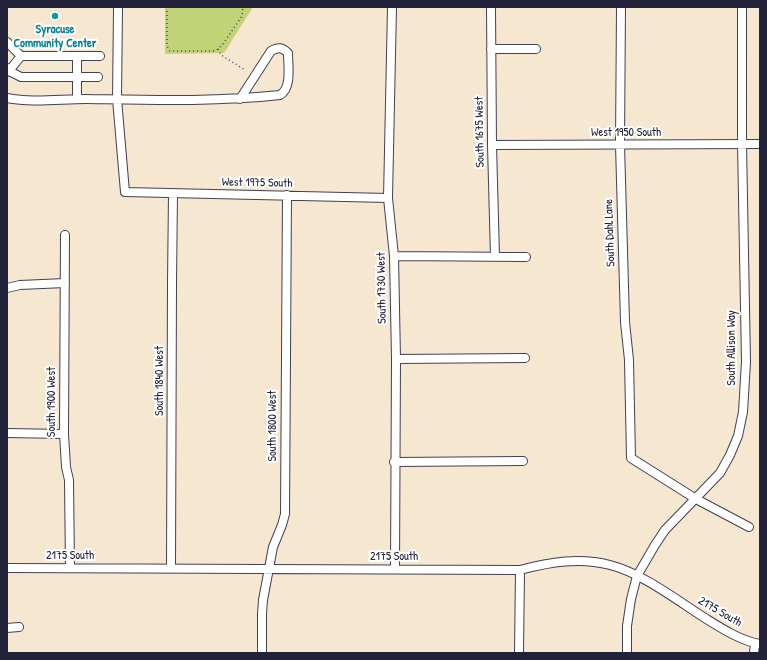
<!DOCTYPE html>
<style>
body{margin:0}
#map{position:relative;width:767px;height:660px;overflow:hidden;background:#f6e7d0;font-family:"Patrick Hand",sans-serif}
canvas{display:block}
.frame{position:absolute;inset:0;border:8px solid #22223b;pointer-events:none}
</style>
<div id="map">
<canvas width="767" height="660"></canvas>
<div class="frame"></div>
</div>
<script>
const context = document.querySelector('canvas').getContext('2d');
context.lineJoin = 'round';
function paint(path, color) {
  context.fillStyle = color;
  context.fill(path, 'evenodd');
}
function strokePath(path, color, width, dash) {
  context.strokeStyle = color;
  context.lineWidth = width;
  context.lineCap = dash ? 'butt' : 'round';
  context.setLineDash(dash || []);
  context.stroke(path);
}
function label(font, color, halo, rows, align = 'center') {
  context.font = font + ' "Patrick Hand",sans-serif';
  context.lineWidth = 4;
  context.setLineDash([]);
  context.textBaseline = 'middle';
  context.strokeStyle = halo;
  context.fillStyle = color;
  for (const [text, x, y, turn = 0] of rows) {
    context.save();
    context.translate(x, y);
    context.rotate((+turn || 0) * Math.PI / 180);
    context.textAlign = isNaN(turn) ? turn : align;
    if (halo) context.strokeText(text, 0, 0);
    context.fillText(text, 0, 0);
    context.restore();
  }
}
paint(new Path2D(`
 M165,7h88l-29,46 -59,1z`), '#c0d377');
const minor = new Path2D(`
 M118,7l-1,92 8,93 263,6
 M392,7l-4,191 6,58 2,103 -1,210
 M491,7l1,138 3,112
 M621,7l-1,138 5,177 4,38 2,98 65,41 53,28
 M7,42l14,14 -12,15 -2,-3
 M491,49h45
 M21,56h79
 M7,72l2,-1 12,6h77
 M7,98c26,5 53,1 79,1 64,1 130,3 194,-4 12,-7 8,-29 8,-42 -6,-6 -10,-6 -17,-2l-31,48
 M77,99v-43
 M492,145l268,-1
 M65,235l-1,199 2,33 3,13 1,88
 M394,256l132,1
 M7,288l13,-3 45,-2
 M396,359l129,-1
 M7,433l57,1
 M394,462l129,-1
 M7,568l513,2c30,-8 60,-13 90,-5 32,8 68,36 95,53 16,10 36,23 55,26
 M171,568l1,-285 1,-89
 M7,628l12,-1
 M262,653v-39l1,-14 10,-53 9,-22 3,-11 2,-319
 M519,653l1,-83
 M627,653v-27l4,-27 6,-23 18,-31 10,-15 55,-57 10,-18 8,-19 5,-24 3,-50 -4,-218v-137
 M754,653l1,-10`);
strokePath(minor, '#424051', 10);
strokePath(new Path2D(`
 M167,7v39l3,5h43l5,-2 5,-5 19,-28 1,-9
 M218,49l3,6 24,15`), '#424051', 1.5, [1, 3]);
strokePath(minor, '#fff', 8);
for (const [x, y, r, color] of [
 [55,16,4,"#0f9aa8"]
]) {
  const dot = new Path2D();
  dot.arc(x, y, r, 0, 2 * Math.PI);
  context.fillStyle = color;
  context.fill(dot);
  strokePath(dot, '#fff', 1.5);
}
label('bold 12px', '#0d838f', '#fff', [
 ["Syracuse",55,30],
 ["Community Center",55,44]
]);
label('12px', '#22223b', '#fff', [
 ["South 1675 West",480,132,-91],
 ["West 1950 South",626,133],
 ["West 1975 South",257,183,1],
 ["South Dahl Lane",610,233,-92],
 ["South 1730 West",382,288,-91],
 ["South Allison Way",732,348,-90],
 ["South 1840 West",160,381,-90],
 ["South 1900 West",52,402,-90],
 ["South 1800 West",273,426,-90],
 ["2175 South",70,556],
 ["2175 South",394,557],
 ["2175 South",720,612,30]
]);
</script>
